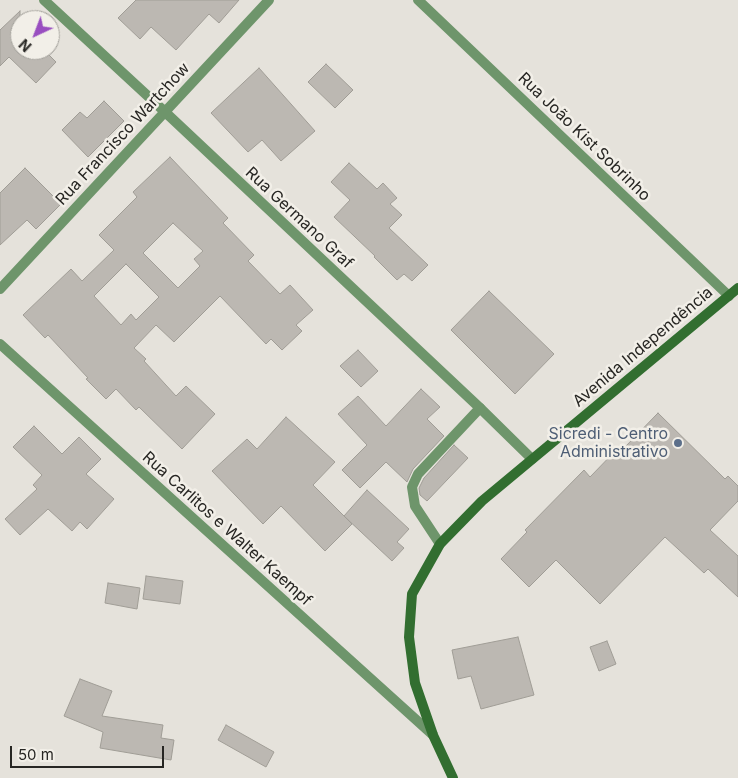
<!DOCTYPE html>
<meta charset="utf-8">
<style>
body{margin:0}
#map{position:relative;width:738px;height:778px;overflow:hidden;background:#e5e2db;font-family:Inter,sans-serif}
canvas{display:block}
.north{position:absolute;left:10px;top:10px;width:50px;height:50px;box-sizing:border-box;background:#f2efe8;border:1px solid #a19f99;border-radius:50%;rotate:223deg;font-size:14px;font-weight:700;line-height:20px;text-align:center;color:#272623}
.north::after{content:'';display:block;margin:auto;width:18px;height:22px;background:#994ec0;clip-path:polygon(50% 0,100% 100%,50% 72%,0 100%)}
.scale{position:absolute;left:10px;top:746px;width:154px;height:22px;box-sizing:border-box;border:2px solid #272623;border-top:0;padding-left:6px;font-size:15px;line-height:18px;white-space:nowrap;color:#272623;-webkit-text-stroke:4px #f2efe8;paint-order:stroke}
</style>
<div id="map">
<canvas width="738" height="778"></canvas>
<div class="north">N</div>
<div class="scale">50 m</div>
</div>
<script>
const context = document.querySelector('canvas').getContext('2d');
context.lineJoin = 'round';
function paint(path, color) {
  context.fillStyle = color;
  context.fill(path, 'evenodd');
}
function poly(rows) {
  const path = new Path2D();
  for (const r of rows) {
    path.moveTo(r[0], r[1]);
    for (let i = 2; i < r.length; i += 2) path.lineTo(r[i], r[i + 1]);
  }
  return path;
}
function strokePath(path, color, width, dash) {
  context.strokeStyle = color;
  context.lineWidth = width;
  context.lineCap = dash ? 'butt' : 'round';
  context.setLineDash(dash || []);
  context.stroke(path);
}
function write(font, color, halo, rows, align = 'center') {
  context.font = font + ' Inter,sans-serif';
  context.lineWidth = 5;
  context.setLineDash([]);
  context.textBaseline = 'middle';
  context.strokeStyle = halo;
  context.fillStyle = color;
  for (const [text, x, y, turn = 0] of rows) {
    context.save();
    context.translate(x, y);
    context.rotate((+turn || 0) * Math.PI / 180);
    context.textAlign = isNaN(turn) ? turn : align;
    if (halo) context.strokeText(text, 0, 0);
    context.fillText(text, 0, 0);
    context.restore();
  }
}
const building = poly([
 [136,0,239,0,219,23,209,14,176,50,151,27,140,39,118,18,136,0],
 [20,11,20,50,44,50,56,62,36,83,9,57,0,66,0,30,20,11],
 [326,64,353,90,335,108,308,82,326,64],
 [259,68,315,131,281,161,262,140,248,152,211,113,259,68],
 [104,101,124,121,88,157,62,130,80,112,87,118,104,101],
 [170,157,228,218,223,223,254,255,248,261,280,294,290,285,313,310,296,325,302,331,282,350,271,339,266,344,220,296,174,342,156,325,134,348,146,359,144,361,176,396,186,386,215,414,182,449,139,407,136,410,116,389,106,399,86,379,88,378,48,335,45,338,23,315,71,269,82,281,114,250,99,235,137,197,133,192,170,157],
 [173,223,203,251,194,259,200,266,178,288,143,253,173,223],
 [126,264,159,297,136,320,131,314,121,325,94,296,126,264],
 [349,163,377,189,383,183,397,198,390,204,402,215,389,228,428,265,412,281,404,274,397,280,374,257,375,256,334,217,350,200,331,182,349,163],
 [25,168,61,204,36,229,27,220,0,245,0,193,25,168],
 [489,291,554,354,515,394,451,330,489,291],
 [358,350,378,371,361,387,340,366,358,350],
 [421,389,440,407,427,419,444,436,413,469,407,482,386,462,360,488,342,470,367,445,338,414,358,396,386,426,421,389],
 [658,413,725,479,728,476,738,486,738,501,710,530,738,556,738,597,708,569,704,573,665,537,600,604,556,560,529,587,501,559,527,532,525,530,584,470,590,477,622,444,625,447,658,413],
 [286,417,335,462,313,485,352,524,325,551,281,506,263,524,212,471,247,439,257,449,286,417],
 [34,426,62,454,79,437,101,459,86,474,114,499,87,529,80,522,72,531,48,509,20,535,5,519,37,489,33,485,42,475,13,447,34,426],
 [454,445,468,458,427,501,420,495,419,488,424,478,454,445],
 [367,490,409,529,397,542,404,548,392,561,344,516,367,490],
 [146,576,183,581,180,604,143,599,146,576],
 [108,583,140,588,137,609,105,603,108,583],
 [518,637,534,695,481,709,471,676,458,679,452,650,518,637],
 [607,641,616,664,599,671,590,647,607,641],
 [80,679,112,691,102,716,163,725,161,738,174,740,171,760,100,748,103,732,64,716,80,679],
 [226,725,274,752,266,767,218,740,226,725]
]);
const service = poly([
 [440,544,415,506,412,487,418,474,480,408]
]);
const minor = poly([
 [44,0,164,111,480,408,532,459],
 [418,0,729,296],
 [0,289,269,0],
 [0,344,433,735]
]);
const secondary = poly([
 [453,778,433,735,415,683,409,637,412,594,440,544,482,501,738,288]
]);
const markers = [
 [678,443,5,"#5c6f8a"]
];
const streetNames = [
 ["Rua Francisco Wartchow",123,134,-47],
 ["Rua João Kist Sobrinho",584,137,44],
 ["Rua Germano Graf",299,218,43],
 ["Avenida Independência",643,347,-40],
 ["Rua Carlitos e Walter Kaempf",227,529,42]
];
const serviceNames = [
 ["Sicredi - Centro",668,434],
 ["Administrativo",668,452]
];
paint(building, '#bcb8b2');
strokePath(building, '#a09d96', 1);
strokePath(service, '#6e956b', 10);
strokePath(minor, '#6e956b', 10);
strokePath(secondary, '#326e30', 10);
for (const [x, y, r, color] of markers) {
  const dot = new Path2D();
  dot.arc(x, y, r, 0, 2 * Math.PI);
  context.fillStyle = color;
  context.fill(dot);
  strokePath(dot, '#f2efe8', 2);
}
write('16px', '#272623', '#f2efe8', streetNames);
write('16px', '#4e5e75', '#f2efe8', serviceNames, 'right');
</script>
